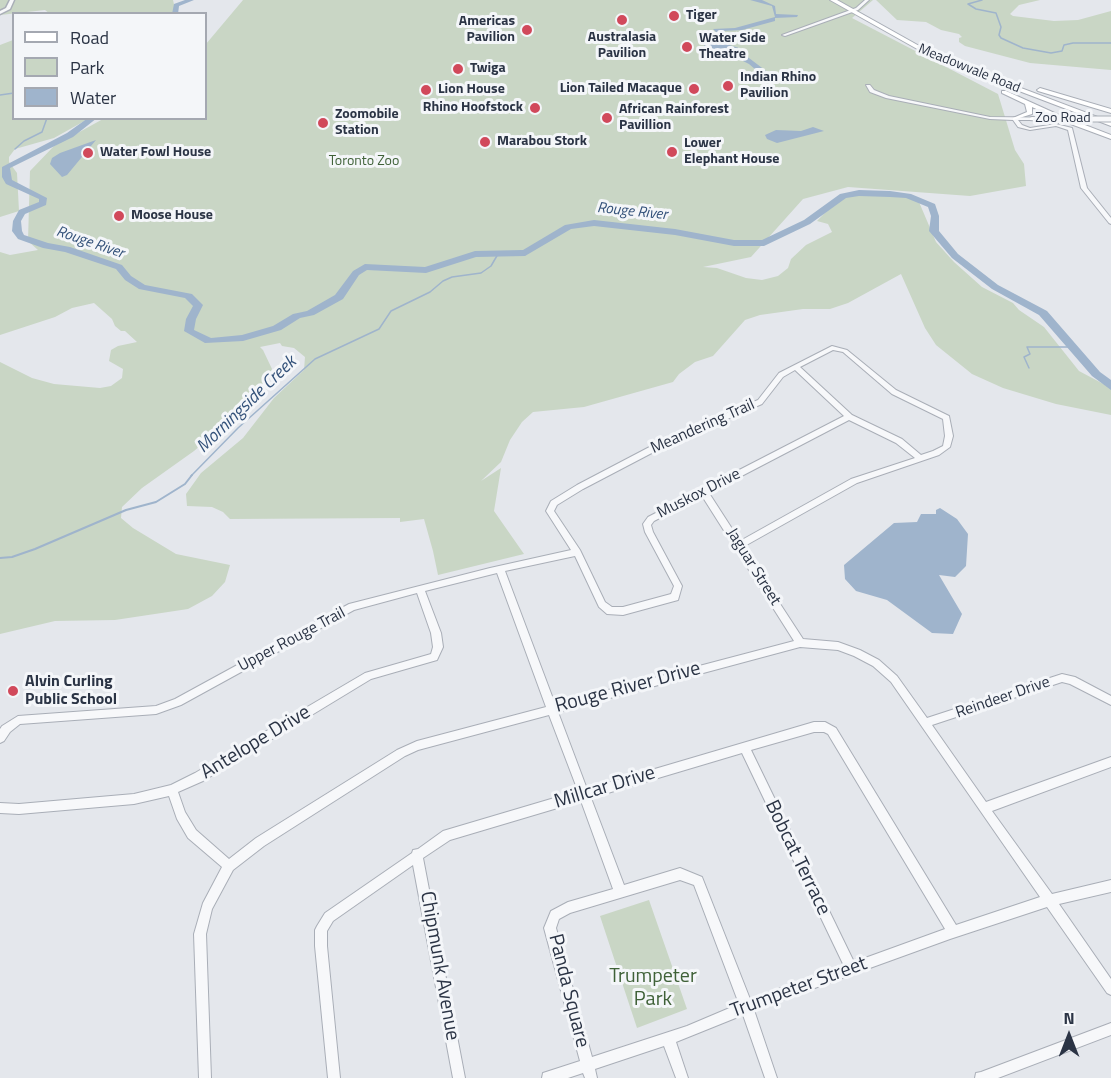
<!DOCTYPE html>
<style>
body{margin:0}
#map{position:relative;width:1111px;height:1078px;overflow:hidden;background:#e4e7ec;font-family:"Titillium Web",sans-serif}
canvas{display:block}
.legend{position:absolute;left:12px;top:12px;width:195px;height:108px;box-sizing:border-box;background:#f4f6f9;border:2px solid #a4a8b1;margin:0;padding:8px 10px;list-style:none;font-size:18px;color:#2b3445}
.legend li{display:flex;align-items:center;gap:12px;height:30px}
.legend b{width:30px;border:2px solid #a4a8b1}
.north{position:absolute;left:1039px;top:1006px;width:60px;height:60px;-webkit-text-stroke:4px #f4f6f9;paint-order:stroke;rotate:0deg;font-size:16px;font-weight:700;line-height:24px;text-align:center;color:#2b3445}
.north::after{content:'';display:block;margin:auto;width:21px;height:27px;background:#2b3445;clip-path:polygon(50% 0,100% 100%,50% 72%,0 100%)}
</style>
<div id="map">
<canvas width="1111" height="1078"></canvas>
<ul class="legend">
<li><b style="height:8px;background:#fff"></b>Road</li>
<li><b style="height:16px;background:#c9d6c5"></b>Park</li>
<li><b style="height:16px;background:#9fb4cc"></b>Water</li>
</ul>
<div class="north">N</div>
</div>
<script>
const context = document.querySelector('canvas').getContext('2d');
context.lineJoin = 'round';
function paint(path, color) {
  context.fillStyle = color;
  context.fill(path, 'evenodd');
}
function poly(rows) {
  const path = new Path2D();
  for (const r of rows) {
    path.moveTo(r[0], r[1]);
    for (let i = 2; i < r.length; i += 2) path.lineTo(r[i], r[i + 1]);
  }
  return path;
}
function strokePath(path, color, width, dash) {
  context.strokeStyle = color;
  context.lineWidth = width;
  context.lineCap = dash ? 'butt' : 'round';
  context.setLineDash(dash || []);
  context.stroke(path);
}
function write(font, color, halo, rows, align = 'center') {
  context.font = font + ' "Titillium Web",sans-serif';
  context.lineWidth = 6;
  context.setLineDash([]);
  context.textBaseline = 'middle';
  context.strokeStyle = halo;
  context.fillStyle = color;
  for (const [text, x, y, turn = 0] of rows) {
    context.save();
    context.translate(x, y);
    context.rotate((+turn || 0) * Math.PI / 180);
    context.textAlign = isNaN(turn) ? turn : align;
    if (halo) context.strokeText(text, 0, 0);
    context.fillText(text, 0, 0);
    context.restore();
  }
}
const green = poly([
 [0,0,173,0,176,13,50,14,45,10,0,15],
 [243,0,873,0,852,18,998,94,1015,150,1024,164,1026,186,970,196,848,187,803,199,751,257,703,267,717,268,746,278,762,280,778,276,788,268,791,259,806,245,832,232,828,224,817,221,840,197,873,193,911,196,919,202,936,242,954,262,982,287,1013,303,1019,310,1044,327,1079,371,1111,388,1111,415,1056,404,1003,388,972,374,936,345,925,328,901,274,848,303,830,309,803,309,760,315,745,320,713,356,695,362,679,374,673,382,584,407,533,412,522,422,510,440,501,462,481,481,501,468,494,511,524,554,438,575,433,551,424,519,400,522,400,518,230,519,223,512,212,507,187,506,186,494,201,473,243,438,274,398,304,370,305,357,294,348,282,346,280,343,260,347,263,350,272,369,267,380,228,422,194,451,142,488,122,507,121,518,133,528,176,554,230,565,225,582,212,596,188,609,115,620,55,621,0,634,0,362,32,378,54,384,100,388,111,386,122,378,123,369,109,361,111,350,118,346,137,342,125,331,121,331,115,326,112,319,94,303,72,308,55,317,0,335,0,252,10,255,38,250,28,241,30,171,54,146,103,119,206,118,206,44],
 [876,0,1040,0,1019,5,1010,14,1013,16,1054,21,1078,20,1111,11,1111,70,1030,63,965,46,959,42,959,38,962,37,959,34,941,30,926,22,897,20],
 [13,40,14,118,88,119,54,138,15,149,9,157,9,162,17,173,19,211,0,217,0,45],
 [649,900,687,1009,637,1028,600,916]
]);
const water = poly([
 [750,0,762,0,775,6,776,14,798,15,797,17,775,18,775,21,742,30,722,31,713,40,739,48,745,55,778,80,763,76,749,64,739,59,734,51,707,49,703,44,717,33,713,29,735,28,775,17,772,6],
 [813,127,824,131,777,143,767,139,765,135,776,130,801,131],
 [96,140,67,175,62,177,50,164,52,158,60,153],
 [940,508,957,519,968,534,966,566,955,577,939,575,962,614,953,634,932,633,887,600,856,591,845,579,844,565,894,523,917,522,921,514,936,514,936,510]
]);
const streamFar1 = poly([
 [982,0,968,4,976,9,996,13,1001,27,999,35,1001,38,1023,48,1051,53,1062,51,1064,45,1073,43,1111,43],
 [0,95,14,93],
 [15,149,24,141,42,132,47,118],
 [1029,368,1024,357,1030,354,1027,347,1072,347],
 [191,476,238,428,315,359,379,329,391,311,430,292,443,281,452,277,481,273,491,266,498,254]
]);
const stream = poly([
 [0,558,12,557,35,549,126,510,156,502,185,484,192,475]
]);
const river = poly([
 [185,0,194,0,179,6,178,14,172,14,174,4,185,0],
 [88,118,97,118,73,137,10,168,12,180,47,198,46,205,25,214,21,221,22,231,24,235,48,243,70,247,122,265,131,276,145,285,192,294,203,305,196,319,194,330,211,338,242,335,273,326,293,314,307,311,335,295,353,271,365,264,425,267,475,251,523,250,565,225,594,220,675,229,734,240,762,240,804,220,840,194,859,190,890,191,911,194,935,204,939,216,939,231,958,254,998,285,1047,311,1100,372,1111,380,1111,390,1092,376,1039,315,992,289,952,258,929,231,931,216,928,207,906,198,890,197,859,196,846,198,810,224,764,246,734,246,675,235,594,226,571,229,525,256,476,257,426,273,367,270,359,275,343,299,314,315,300,318,281,330,243,341,205,343,184,331,186,319,193,306,185,298,139,289,125,280,116,269,65,252,43,248,18,239,12,231,13,221,19,210,39,202,39,199,6,184,2,177,2,167,67,133,88,118]
]);
const minor = poly([
 [865,0,869,0,858,10,785,36,782,35,856,8,865,0],
 [866,85,870,85,874,90,889,96,990,117,1081,118,1081,119,1079,120,1018,120,1022,125,1030,128,1056,124,1072,128,1087,188,1111,218,1111,224,1109,223,1081,188,1068,130,1056,126,1030,130,1018,127,1013,120,990,119,886,98,870,92,866,85],
 [832,346,847,350,896,390,949,416,953,436,950,447,939,455,857,483,743,547,803,639,838,642,860,650,879,660,897,676,927,718,1062,674,1075,677,1111,696,1111,705,1070,684,1062,682,932,725,986,802,1111,757,1111,767,992,811,1052,894,1111,880,1111,892,1059,904,1111,979,1111,995,1107,993,1047,907,950,939,754,1010,777,1078,765,1078,743,1015,676,1042,688,1078,676,1078,664,1046,595,1069,597,1078,585,1078,583,1073,568,1078,542,1078,543,1073,580,1061,544,928,551,911,568,902,613,889,581,801,450,840,423,858,465,1078,453,1078,413,865,333,921,327,931,327,946,340,1078,328,1078,315,946,315,930,317,926,325,913,412,853,413,850,418,849,443,831,578,791,549,715,418,750,405,756,264,846,233,870,212,909,206,934,211,1078,199,1078,194,934,203,903,222,867,188,838,177,819,169,796,134,804,19,814,0,813,0,803,19,804,134,794,171,785,195,773,365,673,431,654,433,647,431,633,417,593,354,610,181,705,156,714,20,724,10,732,4,741,0,743,0,729,2,726,18,716,156,706,175,699,349,604,490,568,571,550,546,511,551,501,577,485,661,441,758,400,779,373,832,346],
 [833,350,843,352,892,394,943,419,945,436,943,446,933,451,921,455,902,439,852,415,800,367,833,350],
 [795,370,844,416,648,517,643,524,645,532,674,586,671,594,623,607,612,607,605,602,580,550,554,511,557,505,583,489,667,445,762,404,783,377,795,370],
 [849,420,896,443,915,458,851,479,740,541,709,493,849,420],
 [702,496,794,641,555,704,505,571,575,556,599,607,607,614,623,615,678,600,682,586,653,532,651,525,654,521,702,496],
 [497,573,546,707,417,741,397,750,256,838,229,859,196,830,185,812,178,792,203,781,371,679,437,660,443,647,441,633,425,591,497,573],
 [800,647,838,650,854,656,873,666,891,682,1040,897,956,925,836,728,825,722,814,722,587,789,558,712,800,647],
 [814,732,824,732,828,734,945,929,854,962,751,750,814,732],
 [742,753,844,966,750,999,702,877,680,868,624,885,591,798,742,753],
 [680,880,694,885,739,1004,687,1026,592,1057,556,928,559,919,570,913,680,880],
 [1111,1023,1111,1035,998,1078,975,1078,976,1073,981,1072,1111,1023]
]);
const tertiary = poly([
 [10,0,14,0,10,9,0,14,0,11,6,8,10,0]
]);
const secondary = poly([
 [830,0,837,0,939,57,1111,122,1111,126,935,59,830,0],
 [1040,88,1111,109,1111,113,1038,91,1037,90,1040,88],
 [1002,91,1006,91,1059,115,1111,135,1111,139,1060,120,1060,122,1058,123,1030,120,1030,118,1032,117,1060,120,1032,107,1032,114,1013,120,1013,118,1027,112,1025,104,1002,93,1002,91]
]);
const minorBridgeFar1 = poly([
 [1079,119,1111,119]
]);
const minorBridge = poly([
 [1079,119,1111,119]
]);
const markers = [
 [674,16,6,"#d1495b"],
 [622,20,6,"#d1495b"],
 [527,30,6,"#d1495b"],
 [687,47,6,"#d1495b"],
 [458,69,6,"#d1495b"],
 [728,86,6,"#d1495b"],
 [694,89,6,"#d1495b"],
 [426,90,6,"#d1495b"],
 [535,108,6,"#d1495b"],
 [607,118,6,"#d1495b"],
 [323,123,6,"#d1495b"],
 [485,142,6,"#d1495b"],
 [672,152,6,"#d1495b"],
 [88,153,6,"#d1495b"],
 [119,216,6,"#d1495b"],
 [13,691,6,"#d1495b"]
];
const farPoinames = [
 ["Tiger",686,16],
 ["Americas",515,22,"right"],
 ["Pavilion",515,38,"right"],
 ["Australasia",622,38,"center"],
 ["Pavilion",622,54,"center"],
 ["Water Side",699,39],
 ["Theatre",699,55],
 ["Twiga",470,69],
 ["Indian Rhino",740,78],
 ["Pavilion",740,94],
 ["Lion Tailed Macaque",682,89,"right"],
 ["Lion House",438,90],
 ["Rhino Hoofstock",523,108,"right"],
 ["African Rainforest",619,110],
 ["Pavillion",619,126],
 ["Zoomobile",335,115],
 ["Station",335,131],
 ["Marabou Stork",497,142],
 ["Lower",684,144],
 ["Elephant House",684,160],
 ["Water Fowl House",100,153],
 ["Moose House",131,216]
];
const farStreetnames = [
 ["Meadowvale Road",969,69,22],
 ["Zoo Road",1063,119]
];
const farParknames = [
 ["Toronto Zoo",364,162]
];
const farWaternames = [
 ["Rouge River",632,212,6],
 ["Rouge River",90,243,19]
];
const streetNames = [
 ["Meandering Trail",703,427,-24],
 ["Muskox Drive",699,494,-27],
 ["Jaguar Street",753,567,58],
 ["Upper Rouge Trail",292,640,-28],
 ["Reindeer Drive",1003,698,-19]
];
const poiNames = [
 ["Alvin Curling",25,682],
 ["Public School",25,700]
];
const waterNames = [
 ["Morningside Creek",247,405,-44]
];
const nearStreetnames = [
 ["Rouge River Drive",628,688,-15],
 ["Antelope Drive",256,743,-31],
 ["Millcar Drive",605,788,-17],
 ["Bobcat Terrace",797,858,64],
 ["Chipmunk Avenue",439,966,80],
 ["Trumpeter Street",799,988,-20],
 ["Panda Square",568,991,76]
];
const nearParknames = [
 ["Trumpeter",653,977],
 ["Park",653,1000]
];
paint(green, '#c9d6c5');
paint(water, '#9fb4cc');
strokePath(streamFar1, '#9fb4cc', 1.5);
strokePath(stream, '#9fb4cc', 2);
paint(river, '#9fb4cc');
strokePath(minor, '#a9aeb7', 2);
strokePath(tertiary, '#a9aeb7', 3);
strokePath(secondary, '#a9aeb7', 2);
paint(minor, '#f7f8fa');
paint(tertiary, '#f7f8fa');
paint(secondary, '#fff');
strokePath(minorBridgeFar1, '#a9aeb7', 4.5, []);
strokePath(minorBridge, '#a9aeb7', 7, []);
strokePath(minorBridgeFar1, '#f7f8fa', 4);
strokePath(minorBridge, '#f7f8fa', 5);
for (const [x, y, r, color] of markers) {
  const dot = new Path2D();
  dot.arc(x, y, r, 0, 2 * Math.PI);
  context.fillStyle = color;
  context.fill(dot);
  strokePath(dot, '#f4f6f9', 2);
}
write('bold 14px', '#2b3445', '#f4f6f9', farPoinames, 'left');
write('14px', '#2b3445', '#f4f6f9', farStreetnames);
write('14px', '#3f6138', '#f4f6f9', farParknames);
write('italic 15px', '#34527a', '#f4f6f9', farWaternames);
write('16px', '#2b3445', '#f4f6f9', streetNames);
write('bold 16px', '#2b3445', '#f4f6f9', poiNames, 'left');
write('italic 18px', '#34527a', '#f4f6f9', waterNames);
write('20px', '#2b3445', '#f4f6f9', nearStreetnames);
write('20px', '#3f6138', '#f4f6f9', nearParknames);
</script>
